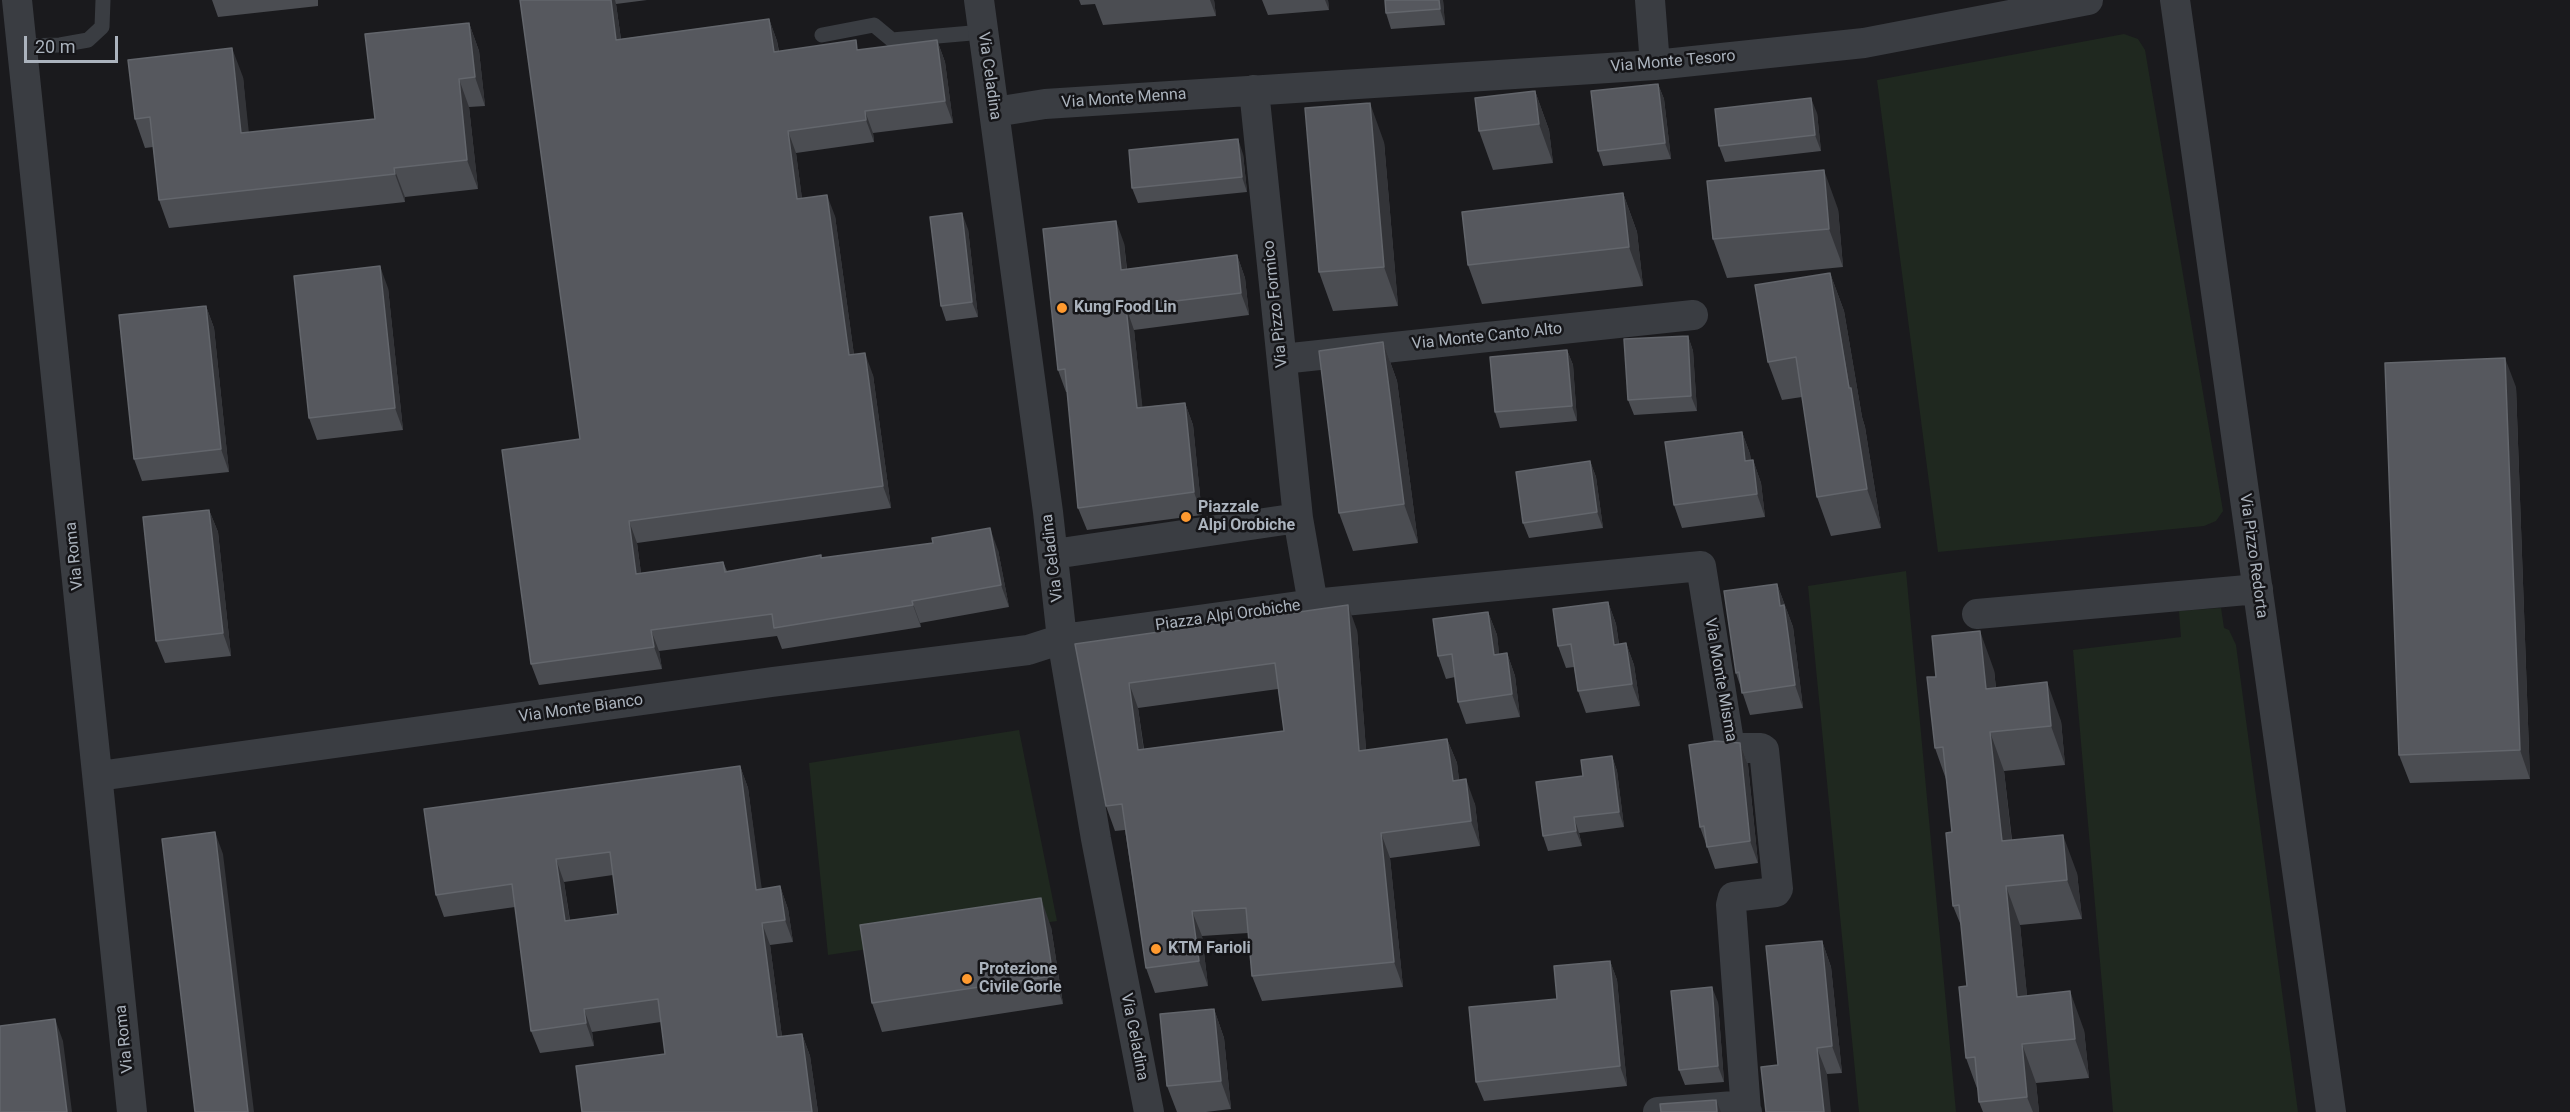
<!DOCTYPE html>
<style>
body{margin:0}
#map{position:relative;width:2570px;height:1112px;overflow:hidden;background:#1a1a1d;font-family:Roboto,sans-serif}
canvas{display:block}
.scale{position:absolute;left:24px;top:36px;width:94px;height:27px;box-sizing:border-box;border:3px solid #abb3bd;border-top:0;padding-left:8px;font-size:18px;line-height:21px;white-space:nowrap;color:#abb3bd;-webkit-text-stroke:4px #151518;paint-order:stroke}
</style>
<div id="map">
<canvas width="2570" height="1112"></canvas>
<div class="scale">20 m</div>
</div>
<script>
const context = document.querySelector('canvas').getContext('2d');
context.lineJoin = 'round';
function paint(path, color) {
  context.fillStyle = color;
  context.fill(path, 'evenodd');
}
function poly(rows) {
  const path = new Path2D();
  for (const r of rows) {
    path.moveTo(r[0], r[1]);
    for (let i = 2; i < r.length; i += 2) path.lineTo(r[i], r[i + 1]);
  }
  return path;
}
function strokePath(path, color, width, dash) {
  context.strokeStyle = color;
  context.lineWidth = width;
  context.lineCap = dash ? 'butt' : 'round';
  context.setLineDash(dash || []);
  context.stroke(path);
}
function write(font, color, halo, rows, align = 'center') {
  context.font = font + ' Roboto,sans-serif';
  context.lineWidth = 5;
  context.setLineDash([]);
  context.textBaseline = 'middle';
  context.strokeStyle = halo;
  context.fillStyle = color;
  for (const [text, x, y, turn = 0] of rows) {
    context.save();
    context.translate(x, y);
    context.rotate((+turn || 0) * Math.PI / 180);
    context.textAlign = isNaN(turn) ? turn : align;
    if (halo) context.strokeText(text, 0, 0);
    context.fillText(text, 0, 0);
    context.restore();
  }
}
const green = poly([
 [2124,34,2138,39,2145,50,2223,511,2216,521,2204,526,1938,552,1877,80],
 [1906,571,1956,1112,1859,1112,1808,586],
 [2221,608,2224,628,2229,630,2236,645,2298,1112,2113,1112,2073,650,2181,637,2179,611],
 [1019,730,1057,921,828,955,809,763]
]);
const service = poly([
 [822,35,874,25,892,40,983,32],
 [22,46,60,45,88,40,102,27,103,0]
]);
const minor = poly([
 [17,0,132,1112],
 [979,0,1048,512,1062,639,1096,839,1149,1112],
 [1650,0,1655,65],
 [2175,0,2331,1112],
 [995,112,1045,104,1655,65,1864,43,2088,0],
 [1282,359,1693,315],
 [1054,554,1298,518],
 [1313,604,1701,566,1730,748,1761,748,1764,750,1778,889,1776,892,1733,897,1731,905,1746,1111],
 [1977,614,2258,589],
 [99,776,772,682,1028,650,1062,639,1313,604,1298,518,1254,90],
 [1658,1112,1734,1106,1747,1112]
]);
const wall = poly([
 [212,0,318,0,318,6,218,17],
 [520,0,647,0,616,4,621,39,769,19,777,41,779,51,859,50,937,40,945,62,953,123,873,133,874,142,796,153,802,199,835,216,854,355,873,375,891,508,637,543,641,573,723,562,727,571,822,558,998,550,1009,607,920,623,921,627,782,649,777,636,659,651,662,669,539,685,531,664,580,439],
 [1079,0,1214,0,1216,16,1103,25,1095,4,1081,5],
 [1262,0,1328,0,1329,10,1268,15],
 [1385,0,1443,0,1445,25,1391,29,1386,13],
 [469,23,479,51,485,106,469,107,478,189,405,197,405,202,169,228,159,200,153,147,145,148,135,119,243,77,248,133,375,119],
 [1658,84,1664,99,1671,159,1603,166,1598,151],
 [1535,91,1549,130,1553,163,1493,170,1479,131],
 [1817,113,1821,151,1725,162,1719,146],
 [1384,142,1398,306,1333,311,1319,272],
 [1243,154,1247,192,1138,203,1132,188],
 [1623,193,1637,232,1643,286,1482,304,1468,265],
 [1838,209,1843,267,1727,278,1713,239],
 [968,229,978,317,946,321,941,306],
 [1124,243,1127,269,1237,255,1245,278,1249,315,1134,330,1142,407,1185,403,1193,425,1202,515,1087,530,1078,508,1067,392,1066,392,1058,370],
 [1830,273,1844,311,1862,417,1865,427,1881,528,1831,536,1817,497,1802,397,1782,400,1768,362],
 [388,288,403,430,317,440,309,418],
 [206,306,214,328,229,472,142,481,134,459],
 [1688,336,1693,351,1697,411,1634,415,1628,400],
 [1383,342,1397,381,1418,543,1353,551,1339,513],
 [1567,350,1573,365,1577,421,1500,428,1495,412],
 [2516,387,2530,779,2410,783,2399,755],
 [1742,432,1750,454,1751,461,1753,460,1761,483,1765,517,1682,528,1674,505],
 [1590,461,1596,477,1603,528,1529,538,1523,523],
 [209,510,218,532,231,656,165,663,156,641],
 [1777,584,1793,627,1803,708,1750,715,1736,673],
 [1608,602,1616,624,1619,644,1626,643,1634,665,1640,706,1586,713,1578,691,1574,667,1566,668,1558,646],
 [1488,612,1497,635,1499,654,1507,653,1515,676,1520,717,1466,724,1458,702,1455,677,1446,679,1438,656],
 [1357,630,1366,750,1447,739,1457,763,1459,780,1475,804,1480,846,1390,858,1403,987,1262,1001,1252,976,1248,933,1202,936,1208,986,1155,993,1146,968,1125,830,1115,831,1106,806,1075,644],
 [1278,689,1284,731,1144,749,1138,708],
 [1994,670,1996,688,2061,721,2065,765,2004,771,2012,840,2077,873,2082,919,2020,925,2027,996,2084,1030,2089,1078,2036,1083,2039,1112,1983,1112,1979,1102,1978,1091,1966,1058,1967,986,1962,928,1953,906,1952,832,1947,782,1935,748],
 [1740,743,1748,765,1758,863,1715,869,1700,827],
 [1612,756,1617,771,1624,827,1579,833,1582,846,1548,851,1543,836,1583,776],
 [740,766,748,788,761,889,780,886,788,909,793,942,770,945,782,1037,802,1034,810,1056,818,1112,582,1112,665,1054,661,1022,592,1032,594,1046,540,1053,531,1031,515,907,444,917,436,895],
 [613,875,618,914,570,920,564,882],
 [1051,927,1063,1004,882,1032,872,1003],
 [1822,941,1831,967,1842,1073,1827,1074,1778,1065],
 [1610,961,1617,980,1627,1086,1484,1101,1476,1082,1557,999],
 [1718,1002,1724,1082,1685,1085,1679,1070],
 [1214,1009,1224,1038,1231,1109,1206,1112,1177,1112,1167,1086]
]);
const shadedWall = poly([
 [611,0,615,0,616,4,624,62,616,40],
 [1210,0,1214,0,1216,16],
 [1325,0,1328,0,1329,10],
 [1439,0,1443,0,1445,25,1440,9],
 [769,19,777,41,782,74,774,52],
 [469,23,479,51,485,106,475,77],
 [937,40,945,62,953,123,945,101],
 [232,48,243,77,252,162,241,133],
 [459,79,469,107,478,189,467,160],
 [1658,84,1664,99,1671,159,1665,143],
 [1535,91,1549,130,1553,163,1539,124],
 [1811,98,1817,113,1821,151,1815,135],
 [1370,103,1384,142,1398,306,1384,267],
 [865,111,873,133,874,142,866,120],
 [788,131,796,153,805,221,797,199],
 [1238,139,1243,154,1247,192,1242,177],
 [394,168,405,197,405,202,395,174],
 [1824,170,1838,209,1843,267,1829,229],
 [1623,193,1637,232,1643,286,1629,247],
 [827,195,835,216,857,377,849,355],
 [962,213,968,229,978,317,972,302],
 [1116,221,1124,243,1129,292,1121,270],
 [1237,255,1245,278,1249,315,1241,293],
 [380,266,388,288,403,430,395,408],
 [1830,273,1844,311,1862,417,1865,427,1881,528,1867,489],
 [206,306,214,328,229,472,221,449],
 [1126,307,1134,330,1145,430,1137,408],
 [1688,336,1693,351,1697,411,1691,396],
 [1383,342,1397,381,1418,543,1404,504],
 [1567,350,1573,365,1577,421,1572,406],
 [865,353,873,375,891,508,883,486],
 [2505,358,2516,387,2530,779,2520,750],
 [1185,403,1193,425,1202,515,1194,492],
 [1742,432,1750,454,1754,484,1745,461],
 [1753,460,1761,483,1765,517,1757,494],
 [1590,461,1596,477,1603,528,1597,512],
 [209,510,218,532,231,656,223,633],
 [629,521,637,543,644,596,636,574],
 [990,528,998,550,1009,607,1001,585],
 [1777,584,1793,627,1803,708,1795,685,1780,606],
 [912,601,920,623,921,627,913,605],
 [1608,602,1616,624,1622,667,1614,645],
 [1348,605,1357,630,1368,776,1359,751],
 [1488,612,1497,635,1502,677,1494,655],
 [651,630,659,651,662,669,654,647],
 [1980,631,1994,670,2000,728,1986,689],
 [1626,643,1634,665,1640,706,1632,684],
 [1507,653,1515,676,1520,717,1512,694],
 [2047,682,2061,721,2065,765,2051,726],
 [1129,683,1138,708,1147,775,1138,750],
 [1990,732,2004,771,2016,880,2002,841],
 [1447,739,1457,763,1462,806,1453,781],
 [1740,743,1748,765,1758,863,1750,841],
 [1612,756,1617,771,1624,827,1619,812],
 [740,766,748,788,765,912,756,890],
 [1466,779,1475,804,1480,846,1471,821],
 [1574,817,1579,833,1582,846,1576,831],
 [215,832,223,854,254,1112,248,1112],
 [1381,833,1390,858,1403,987,1394,962],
 [2063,835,2077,873,2082,919,2067,880],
 [556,859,564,882,573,943,565,921],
 [780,886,788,909,793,942,785,920],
 [2006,886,2020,925,2031,1036,2017,997],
 [1041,898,1051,927,1063,1004,1053,976],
 [1192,911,1202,936,1208,986,1199,961],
 [762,923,770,945,785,1060,777,1037],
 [1822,941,1831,967,1842,1073,1832,1046],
 [1610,961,1617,980,1627,1086,1620,1066],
 [1712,987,1718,1002,1724,1082,1718,1066],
 [2070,991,2084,1030,2089,1078,2075,1039],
 [584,1009,592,1032,594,1046,586,1023],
 [1214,1009,1224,1038,1231,1109,1221,1081],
 [55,1019,63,1041,72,1112,67,1112],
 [802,1034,810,1056,818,1112,812,1112],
 [2022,1044,2036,1083,2039,1112,2033,1112,2027,1097],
 [1817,1048,1827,1074,1831,1112,1824,1112],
 [1716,1100,1721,1112,1717,1112]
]);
const building = poly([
 [520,0,611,0,616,40,769,19,774,52,856,40,857,50,937,40,945,101,865,111,866,120,788,131,797,199,827,195,849,355,865,353,883,486,629,521,636,574,723,562,725,572,821,555,821,558,933,543,932,538,990,528,1001,585,912,601,913,605,774,628,772,614,651,630,654,647,531,664,502,450,580,439,520,0],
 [1385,0,1439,0,1440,9,1386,13,1385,0],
 [469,23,475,77,459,79,467,160,394,168,395,174,159,200,150,117,135,119,128,60,232,48,241,133,375,119,365,34,469,23],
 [1658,84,1665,143,1598,151,1591,91,1658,84],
 [1535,91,1539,124,1479,131,1475,98,1535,91],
 [1811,98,1815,135,1719,146,1715,109,1811,98],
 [1370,103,1384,267,1319,272,1305,108,1370,103],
 [1238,139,1242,177,1132,188,1129,150,1238,139],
 [1824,170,1829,229,1713,239,1707,181,1824,170],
 [1623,193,1629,247,1468,265,1462,212,1623,193],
 [962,213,972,302,941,306,930,217,962,213],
 [1116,221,1121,270,1237,255,1241,293,1126,307,1137,408,1185,403,1194,492,1078,508,1065,369,1058,370,1043,229,1116,221],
 [380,266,395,408,309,418,294,276,380,266],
 [1830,273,1849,388,1851,388,1867,489,1817,497,1796,357,1768,362,1755,285,1830,273],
 [206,306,221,449,134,459,119,315,206,306],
 [1688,336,1691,396,1628,400,1624,339,1688,336],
 [1383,342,1404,504,1339,513,1319,351,1383,342],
 [1567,350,1572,406,1495,412,1490,357,1567,350],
 [2505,358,2520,750,2399,755,2385,363,2505,358],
 [1742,432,1745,461,1753,460,1757,494,1674,505,1665,442,1742,432],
 [1590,461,1597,512,1523,523,1516,472,1590,461],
 [209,510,223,633,156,641,143,517,209,510],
 [1777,584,1780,606,1784,605,1795,685,1742,693,1739,672,1736,673,1724,591,1777,584],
 [1608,602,1614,645,1626,643,1632,684,1578,691,1571,644,1558,646,1553,609,1608,602],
 [1348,605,1359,751,1447,739,1453,781,1466,779,1471,821,1381,833,1394,962,1252,976,1246,908,1192,911,1199,961,1146,968,1122,804,1106,806,1075,644,1348,605],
 [1275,663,1284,731,1138,750,1129,683,1275,663],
 [1488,612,1494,655,1507,653,1512,694,1458,702,1452,654,1438,656,1433,619,1488,612],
 [1980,631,1986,689,2047,682,2051,726,1990,732,2002,841,2063,835,2067,880,2006,886,2017,997,2070,991,2075,1039,2022,1044,2027,1097,1979,1102,1975,1057,1966,1058,1959,987,1967,986,1959,905,1953,906,1946,833,1952,832,1943,747,1935,748,1927,677,1936,677,1932,636,1980,631],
 [1715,741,1740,743,1750,841,1707,847,1704,826,1700,827,1689,745,1715,741],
 [1612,756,1619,812,1574,817,1576,831,1543,836,1536,782,1583,776,1581,760,1612,756],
 [740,766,756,890,780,886,785,920,762,923,777,1037,802,1034,812,1112,582,1112,576,1066,665,1054,658,999,584,1009,586,1023,531,1031,512,884,436,895,424,809,740,766],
 [610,852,618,914,565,921,556,859,610,852],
 [215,832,248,1112,195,1112,162,839,215,832],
 [1041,898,1053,976,872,1003,860,925,1041,898],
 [1822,941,1832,1046,1817,1048,1824,1112,1766,1112,1761,1067,1778,1065,1766,946,1822,941],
 [1610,961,1620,1066,1476,1082,1469,1007,1557,999,1554,966,1610,961],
 [1712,987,1718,1066,1679,1070,1671,991,1712,987],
 [1214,1009,1221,1081,1167,1086,1160,1014,1214,1009],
 [55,1019,67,1112,0,1112,0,1026,55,1019],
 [1716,1100,1717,1112,1661,1112,1660,1104,1716,1100]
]);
const markers = [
 [1062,308,6,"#ff9a2f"],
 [1186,517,6,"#ff9a2f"],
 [1156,949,6,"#ff9a2f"],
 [967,979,6,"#ff9a2f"]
];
const streetNames = [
 ["Via Monte Tesoro",1673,62,-5],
 ["Via Celadina",989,76,82],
 ["Via Monte Menna",1124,99,-4],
 ["Via Pizzo Formico",1276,304,-96],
 ["Via Monte Canto Alto",1487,337,-6],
 ["Via Roma",75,556,-96],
 ["Via Pizzo Redorta",2253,556,82],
 ["Via Celadina",1053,558,-97],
 ["Piazza Alpi Orobiche",1228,616,-8],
 ["Via Monte Misma",1720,680,80],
 ["Via Monte Bianco",581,709,-8],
 ["Via Celadina",1134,1037,79],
 ["Via Roma",125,1039,-96]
];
const poiNames = [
 ["Kung Food Lin",1074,308],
 ["Piazzale",1198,508],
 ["Alpi Orobiche",1198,526],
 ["KTM Farioli",1168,949],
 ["Protezione",979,970],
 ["Civile Gorle",979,988]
];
paint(green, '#1f281f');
strokePath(service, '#3a3d42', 15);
strokePath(minor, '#3a3d42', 30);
paint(wall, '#4b4d52');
paint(shadedWall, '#333438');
paint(building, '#56585e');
strokePath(building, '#63666c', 1.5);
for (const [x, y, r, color] of markers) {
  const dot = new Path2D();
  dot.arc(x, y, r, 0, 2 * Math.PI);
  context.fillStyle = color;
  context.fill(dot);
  strokePath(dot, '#151518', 2);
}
write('16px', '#abb3bd', '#151518', streetNames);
write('bold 16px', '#abb3bd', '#151518', poiNames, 'left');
</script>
